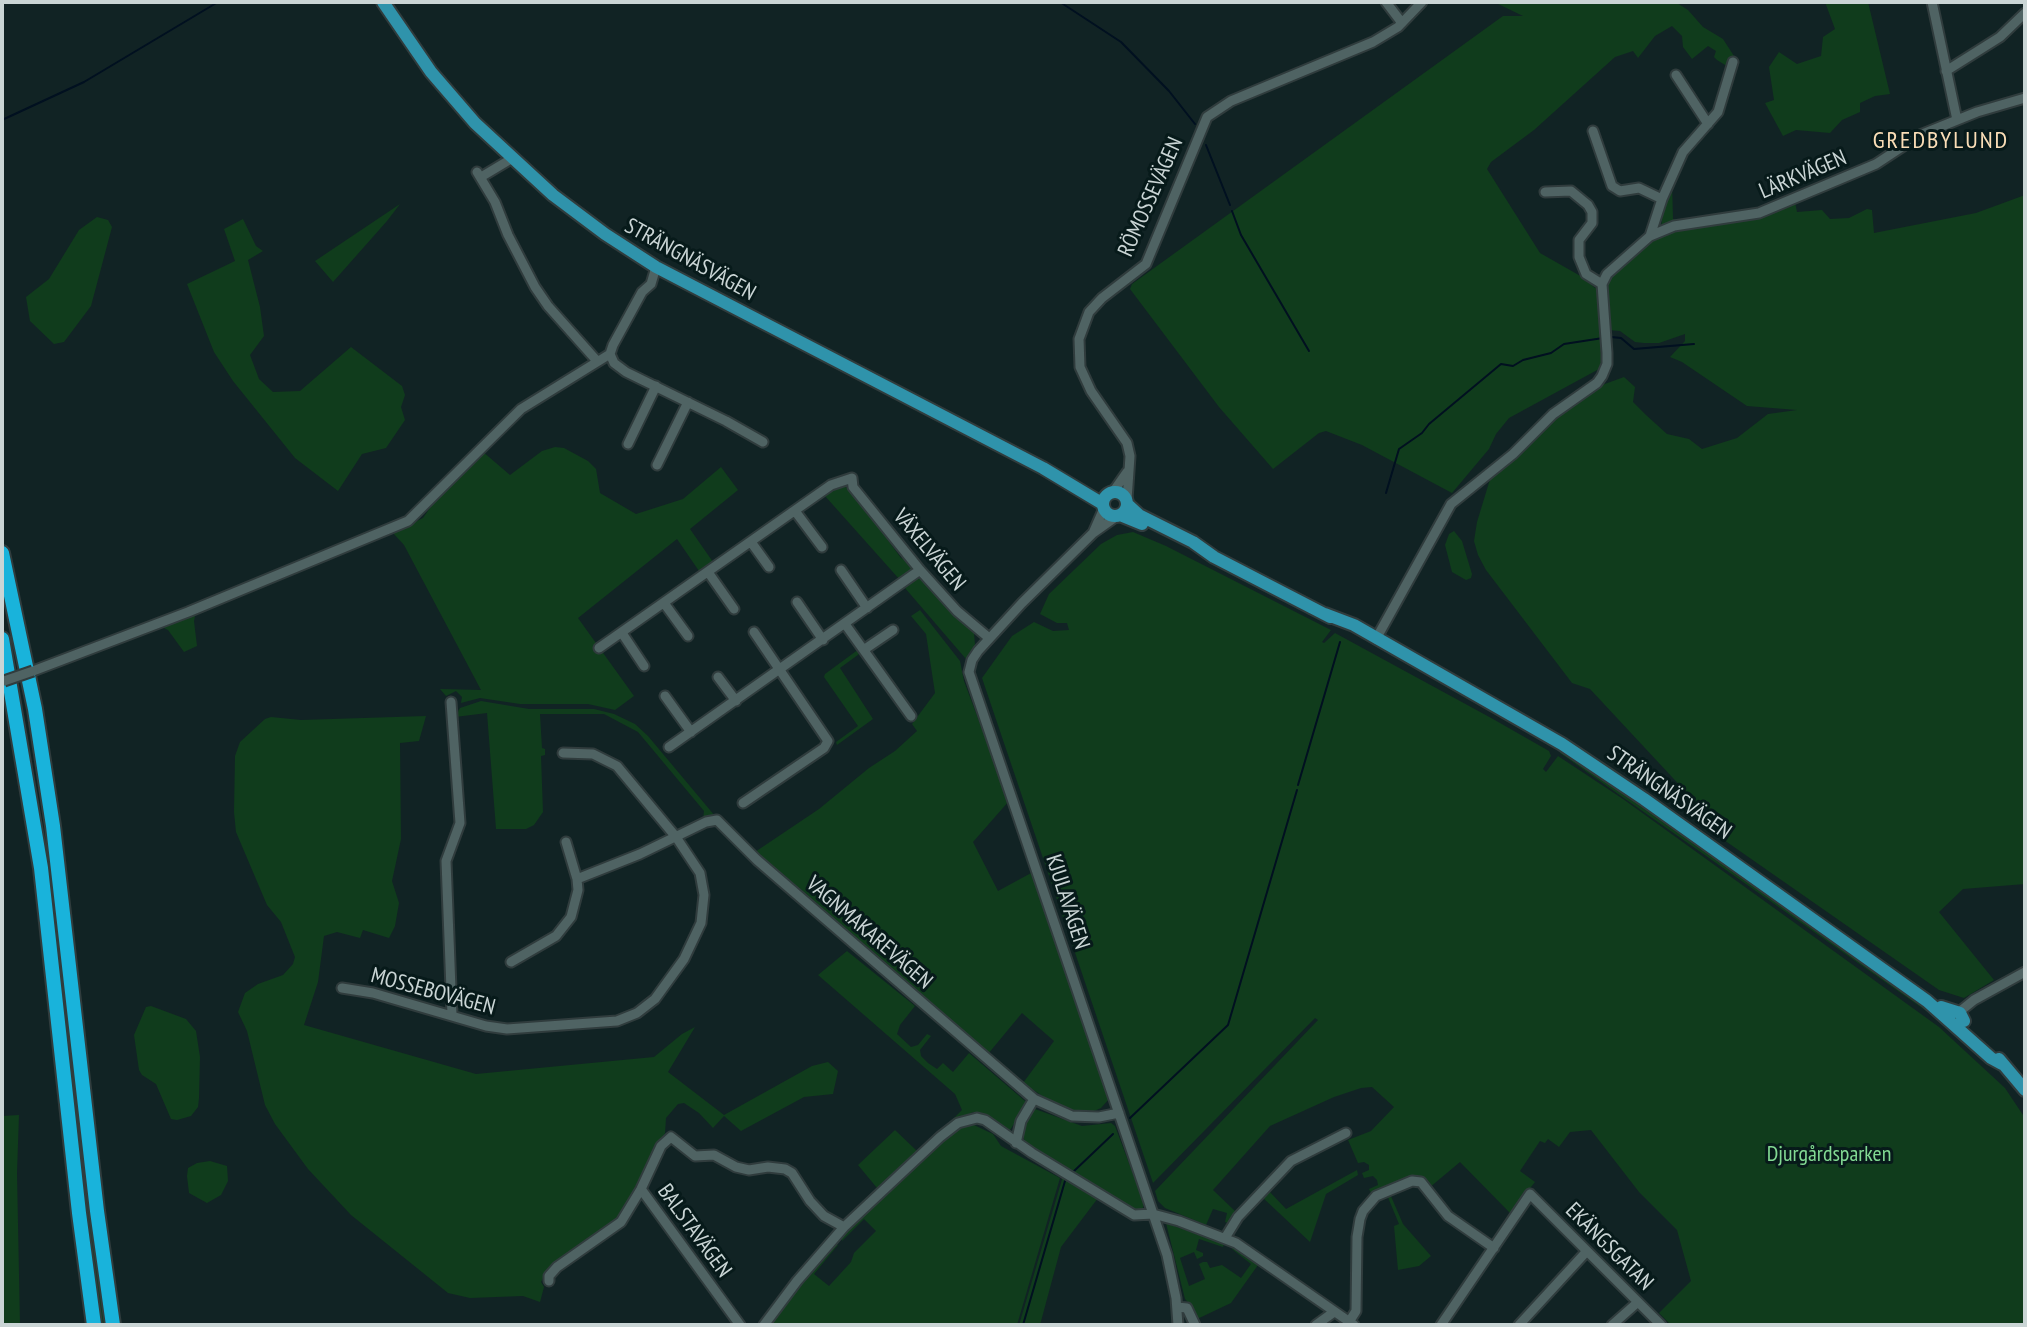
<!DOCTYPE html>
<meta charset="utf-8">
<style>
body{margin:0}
#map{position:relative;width:2027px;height:1327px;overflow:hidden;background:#112324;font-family:"PT Sans Narrow",sans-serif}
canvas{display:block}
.frame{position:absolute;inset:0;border:4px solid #cad5d5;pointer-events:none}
</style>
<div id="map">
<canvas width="2027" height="1327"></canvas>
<div class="frame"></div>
</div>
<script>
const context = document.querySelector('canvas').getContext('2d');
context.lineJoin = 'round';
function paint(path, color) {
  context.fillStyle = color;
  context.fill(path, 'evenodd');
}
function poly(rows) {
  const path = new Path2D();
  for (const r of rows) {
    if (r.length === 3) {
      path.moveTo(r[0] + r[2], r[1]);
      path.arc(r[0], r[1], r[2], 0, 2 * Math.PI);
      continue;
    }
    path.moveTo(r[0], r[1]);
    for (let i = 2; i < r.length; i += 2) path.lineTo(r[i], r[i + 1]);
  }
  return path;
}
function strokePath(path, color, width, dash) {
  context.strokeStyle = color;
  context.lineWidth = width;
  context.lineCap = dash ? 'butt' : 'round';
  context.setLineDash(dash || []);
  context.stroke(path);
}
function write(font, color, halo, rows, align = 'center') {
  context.font = font + ' "PT Sans Narrow",sans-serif';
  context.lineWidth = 6;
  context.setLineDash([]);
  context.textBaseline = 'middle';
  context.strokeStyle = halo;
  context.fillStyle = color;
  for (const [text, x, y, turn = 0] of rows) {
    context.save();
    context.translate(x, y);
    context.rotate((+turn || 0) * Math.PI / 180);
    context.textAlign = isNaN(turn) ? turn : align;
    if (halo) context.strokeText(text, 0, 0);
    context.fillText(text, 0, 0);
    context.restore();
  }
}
const green = poly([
 [1494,2,1677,3,1688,10,1703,27,1723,39,1734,56,1730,68,1717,60,1714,57,1716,51,1708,46,1692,59,1683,47,1682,36,1672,26,1655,36,1638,58,1633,51,1615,57,1534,130,1491,162,1487,169,1540,253,1584,278,1595,288,1606,285,1611,275,1660,234,1665,198,1672,181,1673,219,1688,221,1795,202,1797,212,1822,210,1830,219,1849,218,1867,209,1872,210,1874,233,1976,213,2025,195,2025,884,1963,889,1939,912,1994,980,1964,998,1939,990,1724,840,1699,806,1590,689,1572,683,1486,570,1478,555,1474,541,1477,522,1491,476,1559,412,1602,385,1624,377,1635,387,1633,402,1646,415,1667,434,1689,439,1702,449,1737,438,1768,414,1797,410,1747,406,1682,362,1670,357,1685,341,1685,334,1659,343,1644,343,1635,342,1620,331,1608,330,1601,333,1602,365,1599,369,1509,418,1496,434,1489,449,1452,493,1362,445,1326,431,1319,433,1273,469,1219,407,1130,289,1132,284,1503,16,1523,16],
 [1825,2,1868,2,1890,94,1875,96,1860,103,1860,112,1842,120,1830,133,1796,130,1783,136,1765,103,1774,100,1769,67,1779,52,1797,64,1821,56,1823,37,1835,29],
 [400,204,387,221,333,282,315,261],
 [97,217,108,220,112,227,91,306,64,342,54,344,30,321,26,297,49,279,79,230],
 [243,219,256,246,263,251,248,260,260,307,264,336,250,355,259,379,273,392,300,391,351,347,402,386,405,395,401,407,405,420,386,448,362,454,338,491,295,458,233,381,214,352,187,284,235,261,224,229],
 [555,447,564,448,588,461,596,469,600,493,636,514,683,499,721,467,738,490,690,529,713,562,699,571,677,539,578,618,634,696,615,710,588,704,520,704,480,698,461,703,462,697,456,691,446,696,440,689,481,690,404,545,393,533,423,518,443,489,482,451,510,475,542,451],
 [840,484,845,486,868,513,901,558,908,561,912,569,909,574,900,580,825,496],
 [1454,531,1462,541,1472,574,1471,578,1466,580,1452,572,1445,545,1449,534],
 [1133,532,1166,546,1331,630,1322,642,1324,643,1335,633,1493,719,1549,751,1551,756,1543,769,1546,772,1558,756,1623,799,1939,1027,2005,1088,2025,1118,2025,1325,1671,1325,1659,1313,1691,1281,1677,1230,1639,1192,1591,1130,1570,1132,1559,1147,1548,1139,1545,1143,1540,1141,1520,1171,1535,1182,1510,1213,1460,1162,1429,1188,1413,1177,1371,1193,1369,1189,1378,1185,1377,1180,1373,1176,1364,1178,1362,1173,1369,1170,1369,1165,1364,1162,1358,1163,1348,1140,1371,1131,1394,1107,1372,1087,1361,1088,1334,1097,1270,1126,1213,1190,1235,1211,1228,1223,1225,1222,1227,1213,1213,1209,1206,1225,1165,1208,1158,1201,1155,1191,1318,1020,1315,1018,1153,1183,982,678,1012,636,1034,622,1053,631,1069,630,1067,623,1057,623,1040,614,1049,594,1101,544,1117,535],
 [917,578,923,580,951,612,974,633,975,645,966,659,905,588],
 [920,610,960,661,964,681,1009,801,973,842,998,891,1033,872,1107,1092,1109,1099,1101,1108,1092,1112,1069,1110,1056,1105,1023,1083,1054,1041,1022,1013,988,1054,755,852,819,809,869,768,895,751,917,731,912,724,935,693,926,634,911,616],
 [196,612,194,621,197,646,184,652,168,630,162,627],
 [859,649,862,652,840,668,873,719,837,745,836,742,858,726,824,677,825,674],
 [481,701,529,709,594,709,614,714,635,724,648,736,715,816,703,820,704,811,638,732,604,714,540,714,542,748,545,749,545,755,541,756,543,812,534,825,526,829,496,829,487,713,455,717,460,708],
 [426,716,419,741,400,743,401,839,392,881,399,903,395,926,389,938,363,930,360,938,337,932,324,936,318,982,304,1025,476,1074,654,1057,682,1034,695,1027,668,1072,724,1115,812,1066,828,1062,838,1071,833,1094,804,1097,741,1131,724,1116,713,1128,699,1113,684,1103,678,1104,666,1118,665,1133,639,1182,636,1192,620,1216,609,1228,548,1269,541,1282,544,1287,540,1302,523,1296,470,1298,448,1293,351,1215,308,1169,275,1124,265,1105,247,1031,238,1012,245,993,258,984,283,975,293,964,295,957,281,922,267,905,236,832,234,812,235,756,240,742,265,719,271,717,301,720],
 [1563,750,1916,999,1966,1039,1560,753],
 [847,951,915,1006,900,1025,897,1034,911,1047,918,1045,927,1034,931,1036,920,1050,921,1056,928,1063,937,1069,943,1063,953,1072,969,1053,1025,1101,1027,1104,1010,1130,1005,1130,973,1112,948,1124,962,1110,955,1094,818,975],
 [56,959,68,983,108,1325,100,1325,92,1278],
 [151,1006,186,1019,196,1031,200,1057,199,1098,198,1107,191,1116,177,1120,171,1119,156,1084,142,1075,139,1070,134,1035,146,1007],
 [1035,1109,1082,1126,1111,1123,1115,1126,1144,1203,1143,1208,1138,1211,1129,1208,1030,1148,1024,1139,1023,1127],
 [19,1115,17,1173,20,1325,2,1325,2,1116],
 [974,1125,993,1134,1001,1146,1060,1178,1017,1325,768,1325,796,1287,834,1243,838,1245,814,1274,829,1286,851,1262,854,1253,876,1231,864,1219,842,1241,842,1234,930,1151,960,1126],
 [895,1130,917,1151,877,1188,858,1165],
 [210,1161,227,1166,228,1181,221,1195,207,1203,189,1193,187,1176,188,1168,197,1163],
 [1357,1170,1358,1175,1326,1194,1310,1242,1262,1197,1268,1190,1286,1209],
 [1063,1176,1098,1198,1061,1247,1040,1325,1019,1325],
 [1390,1194,1403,1224,1431,1256,1419,1266,1398,1270,1394,1226,1399,1224,1387,1195],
 [1166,1223,1224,1244,1223,1247,1199,1239,1196,1250,1203,1253,1203,1256,1197,1259,1194,1252,1180,1258,1189,1286,1205,1279,1199,1264,1203,1262,1207,1262,1210,1268,1222,1265,1241,1278,1251,1264,1232,1249,1233,1247,1258,1265,1231,1303,1195,1320,1195,1310,1185,1299]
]);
const stream = poly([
 [1060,2,1121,42,1169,91,1195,124],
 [2,120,84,82,218,2],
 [1206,145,1230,205],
 [1232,211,1241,235,1309,351],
 [1611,337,1621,338,1634,349,1694,344],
 [1386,493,1399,449,1422,433,1429,424,1501,364,1513,366,1523,360,1551,353,1564,344,1603,338],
 [1298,785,1340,642],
 [1130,1118,1228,1025,1297,790],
 [1073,1172,1113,1134],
 [1023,1325,1065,1181]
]);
const minor = poly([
 [1386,2,1402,23],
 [1932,2,1957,120],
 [1946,71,2000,37,2025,13],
 [1676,75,1708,124],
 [1593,131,1612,186,1620,191,1639,188,1662,199],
 [477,172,495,202,508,235,535,287,548,306,597,361],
 [481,177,511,159],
 [1545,192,1571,191,1588,205,1592,212,1592,223,1579,240,1579,257,1586,274,1602,284],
 [1650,236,1662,199,1683,152,1718,112,1733,62],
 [656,267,651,284,642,292,613,345,610,354,614,363,626,372,726,421,763,442],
 [628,444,656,386],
 [657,465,688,402],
 [1113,492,1127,472],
 [1127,500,1130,456,1127,443,1091,391,1080,367,1079,339,1089,312,1102,298,1146,264,1207,117,1231,101,1373,42,1398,27,1422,2],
 [795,511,822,547],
 [1117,516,1093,533,1022,603,978,651,972,660,969,672,1167,1255,1176,1298,1178,1325],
 [1093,533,1104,508],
 [751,542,769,567],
 [841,570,867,608],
 [708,572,734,609],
 [797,602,823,640],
 [664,603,688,636],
 [845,624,911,716],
 [622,633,644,666],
 [1376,639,1451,504,1513,454,1553,414,1597,383,1602,376,1607,364,1607,353,1602,284,1607,274,1650,236,1674,226,1759,213,1876,164,1920,135,1977,112,2025,98],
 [599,648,831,485,852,478,853,487,920,570,957,611,989,638],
 [865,649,893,630],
 [33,671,188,612,408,521,521,409,610,354],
 [718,677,736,701],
 [665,696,691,732],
 [451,702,460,823,446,861,452,1015],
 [669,747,920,570],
 [743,803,824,748,828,741,754,632],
 [577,879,640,854,706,822,717,820,757,860,1034,1099,1072,1116,1099,1117,1119,1113],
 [511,962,556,936,571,917,578,890,577,879,566,842],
 [342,988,373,993,486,1026,507,1029,617,1021,637,1013,655,999,684,959,701,923,704,895,700,873,676,837,617,766,593,754,563,753],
 [1958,1013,1974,1000,2025,972],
 [1016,1143,1021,1121,1034,1099],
 [641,1189,740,1325],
 [1225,1238,1238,1217,1291,1161,1346,1133],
 [549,1281,549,1276,557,1267,621,1222,641,1189,661,1146,671,1137,695,1156,714,1155,736,1167,749,1170,768,1167,785,1169,792,1173,810,1201,824,1216,844,1227],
 [1177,1307,1187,1308,1195,1325],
 [1349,1322,1356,1311,1357,1237,1360,1219,1363,1211,1376,1196,1412,1181,1421,1182,1448,1216,1494,1248],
 [764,1325,797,1281,844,1227,940,1137,958,1123,977,1118,985,1120,1032,1153,1134,1215,1153,1214,1179,1221,1236,1243,1354,1325],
 [1316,1325,1334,1312],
 [1441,1325,1530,1194,1661,1325],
 [1519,1325,1587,1251],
 [1612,1325,1638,1302]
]);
const major = poly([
 [383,2,431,72,475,123,553,195,605,234,656,267,1043,468,1103,504],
 [1115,504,12],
 [1127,504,1139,515,1193,542,1214,557,1330,617],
 [1120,515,1142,524],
 [1325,614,1354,625,1562,744,1644,799,1927,1001,1991,1058,2002,1064],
 [1941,1007,1960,1013,1964,1021],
 [1999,1059,2025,1090]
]);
const highway = poly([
 [2,553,35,709,53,826,97,1211,113,1325],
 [2,639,41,868,79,1213,94,1325]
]);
const minorBridge = poly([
 [4,681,33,671]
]);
const streetNames = [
 ["LÄRKVÄGEN",1803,175,-23],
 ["RÖMOSSEVÄGEN",1151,197,-66],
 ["STRÄNGNÄSVÄGEN",690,260,29],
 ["VÄXELVÄGEN",929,550,50],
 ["STRÄNGNÄSVÄGEN",1669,793,35],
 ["KJULAVÄGEN",1067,902,72],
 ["VAGNMAKAREVÄGEN",869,933,41],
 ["MOSSEBOVÄGEN",433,992,15],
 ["BALSTAVÄGEN",694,1231,54],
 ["EKÄNGSGATAN",1609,1247,45]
];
const parkNames = [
 ["Djurgårdsparken",1829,1155]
];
const neighbourhoodNames = [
 ["GREDBYLUND",1941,141]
];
paint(green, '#103c1c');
strokePath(stream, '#011020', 2);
strokePath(minor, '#303c3d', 13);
strokePath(major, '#303c3d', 16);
strokePath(highway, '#303c3d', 18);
strokePath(minor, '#4f6363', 9);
strokePath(major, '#2f93ab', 12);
strokePath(highway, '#19b3db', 14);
strokePath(minorBridge, '#303c3d', 13, []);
strokePath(minorBridge, '#4f6363', 9);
write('22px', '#cad5d5', '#071a1a', streetNames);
write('22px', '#82d993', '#071a1a', parkNames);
context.letterSpacing = '2px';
write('24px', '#fadeb7', '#071a1a', neighbourhoodNames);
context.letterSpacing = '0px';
</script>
